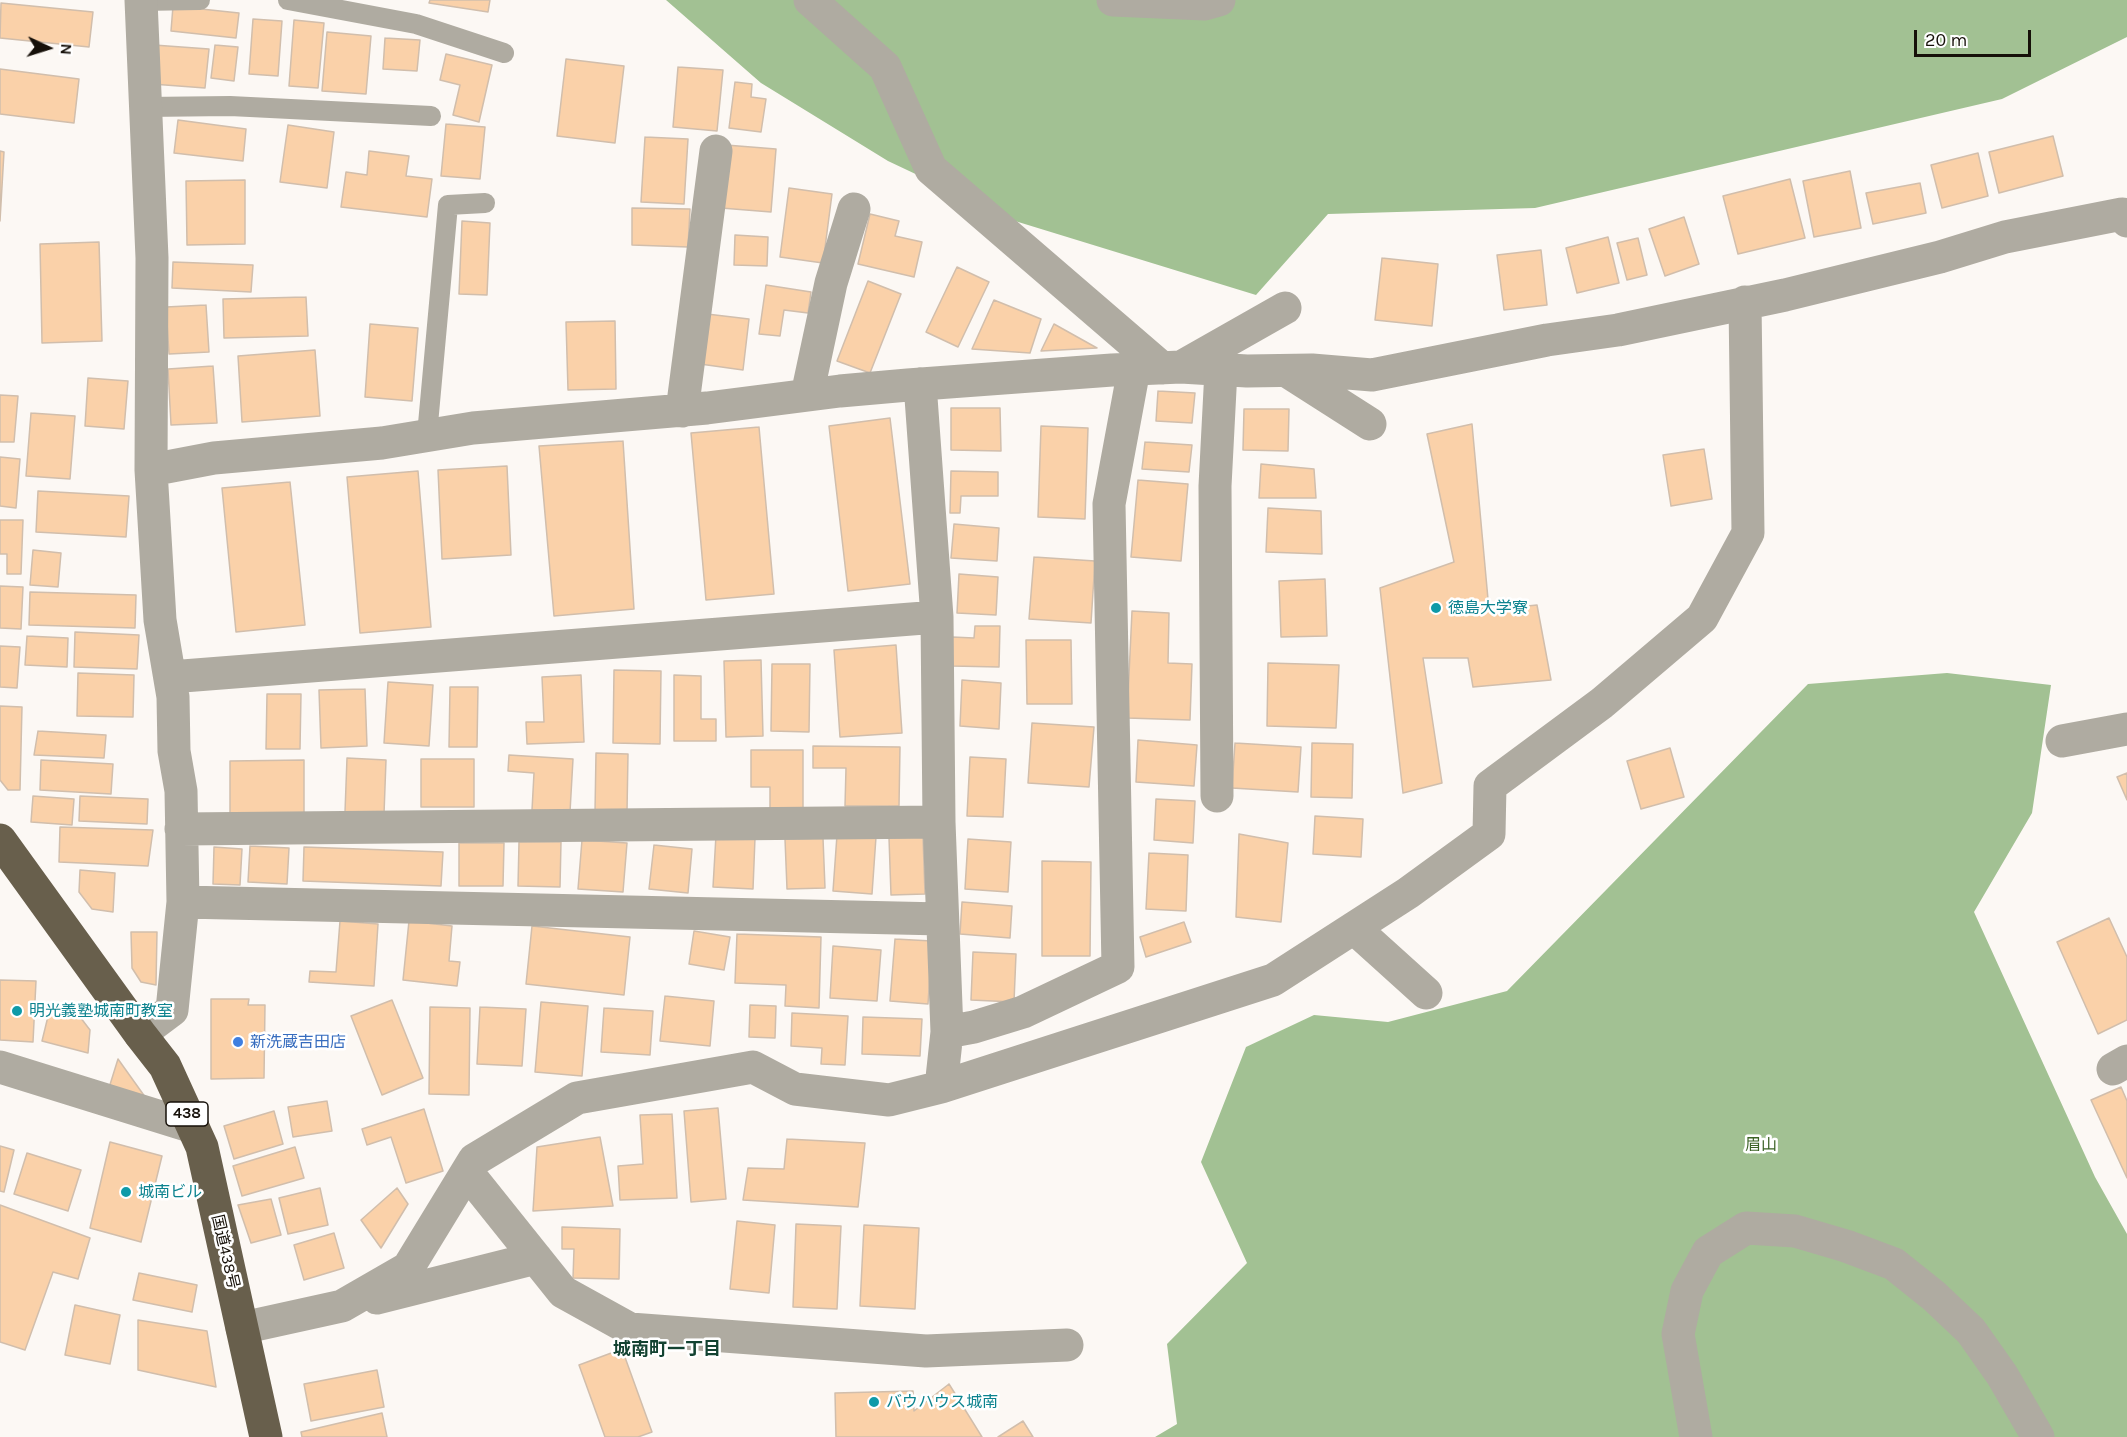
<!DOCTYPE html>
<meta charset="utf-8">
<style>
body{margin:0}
#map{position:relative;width:2127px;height:1437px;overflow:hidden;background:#fcf8f4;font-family:Karla,sans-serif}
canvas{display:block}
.north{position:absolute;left:18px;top:18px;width:60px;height:60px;-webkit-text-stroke:4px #fff;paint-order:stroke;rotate:94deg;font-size:16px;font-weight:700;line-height:24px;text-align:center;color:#161009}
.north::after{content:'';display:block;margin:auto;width:21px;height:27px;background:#161009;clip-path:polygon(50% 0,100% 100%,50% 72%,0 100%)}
.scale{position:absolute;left:1914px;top:30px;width:117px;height:27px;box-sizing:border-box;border:3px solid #161009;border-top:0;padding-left:8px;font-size:18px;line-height:21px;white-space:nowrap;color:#161009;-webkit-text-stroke:4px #fff;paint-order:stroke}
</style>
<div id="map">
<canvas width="2127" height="1437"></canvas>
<div class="north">N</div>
<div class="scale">20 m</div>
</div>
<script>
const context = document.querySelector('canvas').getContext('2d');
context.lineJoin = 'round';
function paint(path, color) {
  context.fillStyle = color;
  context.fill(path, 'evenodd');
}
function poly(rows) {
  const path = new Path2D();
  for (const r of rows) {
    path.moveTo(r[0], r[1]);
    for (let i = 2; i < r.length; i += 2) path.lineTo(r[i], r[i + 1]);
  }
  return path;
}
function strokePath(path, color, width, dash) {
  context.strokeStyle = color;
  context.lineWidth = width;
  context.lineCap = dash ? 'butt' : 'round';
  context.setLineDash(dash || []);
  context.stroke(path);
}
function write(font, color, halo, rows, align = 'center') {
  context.font = font + ' Karla,"Noto Sans JP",sans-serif';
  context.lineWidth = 5;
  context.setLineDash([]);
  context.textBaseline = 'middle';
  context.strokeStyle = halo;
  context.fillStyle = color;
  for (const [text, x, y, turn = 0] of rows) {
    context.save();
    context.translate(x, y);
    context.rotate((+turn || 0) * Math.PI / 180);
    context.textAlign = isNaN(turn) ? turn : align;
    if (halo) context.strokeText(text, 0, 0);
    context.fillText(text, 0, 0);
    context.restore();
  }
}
const forest = poly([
 [666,0,2127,0,2127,37,2002,99,1535,208,1328,214,1256,295,1015,221,888,161,761,83],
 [1947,673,2051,685,2032,813,1974,912,2095,1177,2127,1234,2127,1437,1155,1437,1177,1424,1167,1344,1247,1263,1201,1162,1246,1047,1314,1015,1388,1022,1507,991,1808,684]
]);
const building = poly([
 [430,0,490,0,488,12,429,3,430,0],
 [1,3,93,12,89,47,0,38,1,3],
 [173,6,239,13,236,38,171,31,173,6],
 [253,19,282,21,278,76,249,74,253,19],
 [294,20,324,23,318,88,289,86,294,20],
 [327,32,371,36,366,94,322,91,327,32],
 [385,38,420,40,417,71,383,69,385,38],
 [154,45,209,49,205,88,152,84,154,45],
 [215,45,238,47,234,81,211,78,215,45],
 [446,54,492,65,479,122,453,115,460,85,440,80,446,54],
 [566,59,624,66,615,143,557,136,566,59],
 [678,67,723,70,717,131,673,127,678,67],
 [0,69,79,79,74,123,0,114,0,69],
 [735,82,752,84,751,97,766,99,761,132,729,128,735,82],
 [178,120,246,129,243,161,174,153,178,120],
 [446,124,485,127,480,179,441,176,446,124],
 [288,125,334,132,327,188,280,182,288,125],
 [2053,136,2063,176,1999,193,1989,152,2053,136],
 [645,137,688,139,684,204,641,202,645,137],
 [726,145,776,149,771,212,721,208,726,145],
 [0,151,4,152,0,221,0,151],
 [369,151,409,156,406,176,432,179,427,217,341,207,346,172,367,175,369,151],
 [1978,153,1988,196,1942,208,1931,165,1978,153],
 [1850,171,1861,228,1814,237,1803,181,1850,171],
 [1790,179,1805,238,1738,254,1723,196,1790,179],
 [245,180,245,244,187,245,186,181,245,180],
 [1920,183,1926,213,1873,224,1866,193,1920,183],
 [789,188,832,194,823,263,780,257,789,188],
 [632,208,690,209,688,247,632,245,632,208],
 [870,214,899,221,895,236,922,242,914,277,858,264,870,214],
 [1684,217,1699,264,1665,276,1649,229,1684,217],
 [462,221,490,223,487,295,459,294,462,221],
 [735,235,768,237,767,266,734,265,735,235],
 [1608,237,1619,283,1577,293,1566,248,1608,237],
 [1638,238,1647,275,1627,280,1617,243,1638,238],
 [99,242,102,341,42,343,40,244,99,242],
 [1541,250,1547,305,1504,310,1497,255,1541,250],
 [1382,258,1438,264,1432,326,1375,320,1382,258],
 [173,262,253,265,251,292,172,288,173,262],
 [957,267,989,282,958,347,926,332,957,267],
 [868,281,901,294,870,373,837,361,868,281],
 [766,285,811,292,808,313,784,310,780,336,759,334,766,285],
 [306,297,308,336,224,338,223,299,306,297],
 [994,300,1041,319,1030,353,972,349,994,300],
 [206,305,209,352,169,354,166,307,206,305],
 [707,314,749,319,743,370,700,364,707,314],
 [615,321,616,389,568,390,566,322,615,321],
 [370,324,418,328,412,401,365,397,370,324],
 [1054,324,1097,348,1041,351,1054,324],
 [315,350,320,416,242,422,238,356,315,350],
 [213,366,217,423,171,425,168,369,213,366],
 [88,378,128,381,124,429,85,426,88,378],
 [1158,391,1195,393,1192,423,1156,421,1158,391],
 [0,395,18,396,14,442,0,442,0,395],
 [951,408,1000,408,1001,451,951,450,951,408],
 [1244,409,1289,409,1288,451,1243,450,1244,409],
 [31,413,75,416,70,479,26,476,31,413],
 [890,418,910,584,848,591,829,426,890,418],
 [1472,424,1489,610,1537,605,1551,680,1473,687,1468,658,1423,658,1442,783,1403,793,1380,588,1454,562,1427,434,1472,424],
 [1041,426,1088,428,1085,519,1038,517,1041,426],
 [759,427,774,594,706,600,691,433,759,427],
 [623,441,634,609,554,616,539,446,623,441],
 [1145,442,1192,445,1189,472,1142,469,1145,442],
 [1704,449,1712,499,1671,506,1663,455,1704,449],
 [0,457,20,459,16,508,0,506,0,457],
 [1261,464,1314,469,1316,498,1259,498,1261,464],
 [507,466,511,555,442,559,438,470,507,466],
 [418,471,431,627,360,633,347,477,418,471],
 [951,471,998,472,998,496,961,496,960,513,950,513,951,471],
 [1138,480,1188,484,1181,561,1131,557,1138,480],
 [290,482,305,625,236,632,222,488,290,482],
 [38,491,129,496,126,537,36,532,38,491],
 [1268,508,1321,511,1322,554,1266,552,1268,508],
 [0,520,23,520,21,574,7,574,7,554,0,554,0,520],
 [954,524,999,528,997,561,951,558,954,524],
 [33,550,61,553,58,587,30,585,33,550],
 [1034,557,1095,561,1091,623,1029,619,1034,557],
 [959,574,998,577,996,615,957,613,959,574],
 [1325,579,1327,636,1281,637,1279,581,1325,579],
 [0,586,23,587,21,629,0,628,0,586],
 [30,592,136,595,135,628,29,625,30,592],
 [1132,611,1169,613,1168,663,1192,664,1190,720,1127,718,1132,611],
 [975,626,1000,626,999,667,952,666,952,637,974,638,975,626],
 [75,632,139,635,137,669,74,667,75,632],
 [27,636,68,638,67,667,25,665,27,636],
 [1026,640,1071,640,1072,704,1027,704,1026,640],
 [896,645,902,733,840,737,834,650,896,645],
 [0,646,20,647,17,688,0,687,0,646],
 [761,660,763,736,726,737,724,661,761,660],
 [1268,663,1339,665,1336,728,1267,726,1268,663],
 [772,664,810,664,809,732,771,731,772,664],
 [614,670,661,671,660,744,613,743,614,670],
 [78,673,134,675,133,717,77,716,78,673],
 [581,675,584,742,527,744,526,722,544,722,542,677,581,675],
 [674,675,701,676,701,719,716,719,716,741,674,741,674,675],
 [962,680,1001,683,999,729,960,726,962,680],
 [388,682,433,685,429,746,384,743,388,682],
 [450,687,478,687,477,747,449,747,450,687],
 [365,689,367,746,321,748,319,690,365,689],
 [267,694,301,694,300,749,266,749,267,694],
 [0,706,22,707,20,790,8,790,0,780,0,706],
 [1032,723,1094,727,1089,787,1028,783,1032,723],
 [38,731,106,735,104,758,34,755,38,731],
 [1138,740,1197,745,1194,786,1136,782,1138,740],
 [1235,743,1301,747,1298,792,1232,788,1235,743],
 [1312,743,1353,744,1352,798,1311,797,1312,743],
 [813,746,900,747,899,806,845,806,846,768,813,768,813,746],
 [1670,748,1684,797,1641,809,1627,761,1670,748],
 [751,750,803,750,803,808,770,808,770,787,751,787,751,750],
 [596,753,628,754,627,812,595,812,596,753],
 [509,755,573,759,570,812,532,810,534,773,508,771,509,755],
 [970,757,1006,759,1003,817,967,816,970,757],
 [347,758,386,760,384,814,345,812,347,758],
 [421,759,474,759,474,807,421,807,421,759],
 [41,760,113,764,111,794,40,790,41,760],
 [304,760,304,813,230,814,230,761,304,760],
 [2127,773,2127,800,2117,777,2127,773],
 [33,796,74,799,72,825,31,822,33,796],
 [80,796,148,799,147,824,79,821,80,796],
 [1156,799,1195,801,1193,843,1154,840,1156,799],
 [1315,816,1363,819,1361,857,1313,854,1315,816],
 [60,827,153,830,148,866,59,862,60,827],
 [1239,834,1288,843,1281,922,1236,917,1239,834],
 [716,835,755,838,753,889,713,887,716,835],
 [837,835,876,837,872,894,833,891,837,835],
 [923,837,925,894,891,895,889,838,923,837],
 [823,838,825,888,787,889,785,839,823,838],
 [968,839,1011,842,1008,892,965,889,968,839],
 [582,840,627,843,623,892,578,889,582,840],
 [519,842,561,842,560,887,518,886,519,842],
 [459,843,504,843,503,886,459,886,459,843],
 [654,845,692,849,688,893,649,889,654,845],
 [250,846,289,848,287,884,248,882,250,846],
 [214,847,242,849,240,885,213,884,214,847],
 [304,847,443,852,441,886,303,881,304,847],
 [1149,853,1188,855,1186,911,1146,909,1149,853],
 [1042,861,1091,862,1090,956,1042,956,1042,861],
 [80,870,115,873,113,912,92,909,79,892,80,870],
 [962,902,1012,906,1010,938,960,934,962,902],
 [2109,918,2127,957,2127,1020,2098,1034,2057,942,2109,918],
 [340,921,378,924,374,986,309,982,310,971,336,972,340,921],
 [409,921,452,926,449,961,460,962,457,986,403,980,409,921],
 [1184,922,1191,942,1146,957,1140,937,1184,922],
 [532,926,630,937,624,995,526,984,532,926],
 [694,931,730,937,724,970,689,964,694,931],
 [131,932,157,932,156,985,141,982,132,968,131,932],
 [737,934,821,937,819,1008,785,1006,786,985,735,983,737,934],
 [895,939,932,941,928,1004,890,1001,895,939],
 [833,946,881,950,877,1001,830,998,833,946],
 [973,952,1016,954,1014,1002,971,1000,973,952],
 [0,980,36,981,33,1042,0,1040,0,980],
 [665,996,714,1001,710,1046,660,1041,665,996],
 [211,999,249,999,248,1005,265,1005,264,1078,211,1079,211,999],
 [392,1000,423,1078,382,1095,351,1016,392,1000],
 [541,1002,588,1006,582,1076,535,1072,541,1002],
 [51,1004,77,1013,90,1030,88,1053,42,1041,51,1004],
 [750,1005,776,1006,775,1038,749,1037,750,1005],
 [430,1007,470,1008,469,1095,429,1094,430,1007],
 [480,1007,526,1009,522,1066,477,1064,480,1007],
 [604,1008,653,1011,650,1055,601,1052,604,1008],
 [792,1013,848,1016,845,1065,821,1064,822,1048,791,1046,792,1013],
 [863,1017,922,1019,920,1056,862,1054,863,1017],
 [118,1059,148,1101,108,1091,118,1059],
 [2121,1087,2127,1101,2127,1178,2091,1100,2121,1087],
 [327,1101,332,1131,293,1137,288,1107,327,1101],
 [718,1108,726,1199,691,1202,684,1111,718,1108],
 [424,1109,443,1171,406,1183,391,1137,367,1145,362,1129,424,1109],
 [274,1111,283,1144,234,1159,224,1126,274,1111],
 [672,1114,677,1198,620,1200,618,1166,643,1164,640,1115,672,1114],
 [600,1137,613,1206,533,1211,537,1147,600,1137],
 [787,1139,865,1143,858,1207,743,1200,748,1168,784,1169,787,1139],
 [110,1142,162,1156,141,1242,90,1228,110,1142],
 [0,1146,14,1150,4,1192,0,1191,0,1146],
 [295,1147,304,1178,242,1196,233,1166,295,1147],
 [27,1153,81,1170,68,1211,14,1194,27,1153],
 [320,1188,328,1225,288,1234,279,1198,320,1188],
 [397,1188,408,1204,381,1248,361,1220,397,1188],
 [271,1199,281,1235,251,1243,238,1205,271,1199],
 [0,1205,90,1238,78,1279,53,1272,25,1350,0,1342,0,1205],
 [737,1221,775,1225,769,1293,730,1289,737,1221],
 [796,1224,841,1226,837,1309,793,1307,796,1224],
 [864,1225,919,1228,915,1309,860,1306,864,1225],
 [562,1227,620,1229,619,1279,573,1278,574,1249,562,1249,562,1227],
 [334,1233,344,1268,304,1280,294,1245,334,1233],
 [139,1273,197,1285,192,1312,133,1300,139,1273],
 [75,1305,120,1315,110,1364,65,1355,75,1305],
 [138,1320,207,1331,216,1387,138,1370,138,1320],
 [622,1349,652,1432,638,1437,605,1437,579,1365,622,1349],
 [377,1370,384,1407,311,1421,304,1384,377,1370],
 [949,1384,982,1437,836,1437,835,1393,913,1391,914,1411,949,1384],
 [382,1413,387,1437,302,1437,301,1432,382,1413],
 [1023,1421,1033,1437,998,1437,1023,1421]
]);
const service = poly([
 [288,0,416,24,504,53],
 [141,1,200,0],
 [145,107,230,106,431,116],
 [427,435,448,205,485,203]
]);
const minor = poly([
 [141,0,152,258,151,470],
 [810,0,885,67,931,169,1162,368],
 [1113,0,1205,4,1219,0],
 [1181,367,1285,308],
 [1287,371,1370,424],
 [807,395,831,283,854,209],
 [682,411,716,151],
 [170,677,937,617],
 [2062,741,2127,729],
 [1217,796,1215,486,1221,370],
 [181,829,939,822],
 [183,902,942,919],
 [1354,928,1426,993],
 [947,1032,974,1027,1023,1012,1118,967,1109,504,1134,369],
 [140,1034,172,1010,183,902,181,791,174,751,173,697,160,620,151,470,214,458,382,443,473,428,707,408,840,391,908,385,1112,370,1181,367,1247,371,1312,370,1372,375,1547,340,1618,330,1785,295,1940,257,2005,237,2122,214,2127,221],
 [0,1067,193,1127],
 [2113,1069,2127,1061],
 [941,1087,1273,980,1408,893,1489,834,1490,786,1602,703,1702,618,1748,533,1745,302],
 [467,1172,563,1292,630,1329,926,1351,1067,1345],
 [377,1298,536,1258],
 [242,1328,342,1306,408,1268,474,1160,577,1098,753,1067,795,1089,889,1100,941,1087,947,1032,939,822,937,617,920,384],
 [1696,1437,1678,1334,1687,1291,1708,1252,1746,1228,1795,1231,1846,1246,1894,1264,1934,1296,1971,1331,2002,1375,2038,1437]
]);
const trunk = poly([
 [0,840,140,1034,165,1066,202,1147,266,1437]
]);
const markers = [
 [1436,608,6,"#0f9aa8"],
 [17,1011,6,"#0f9aa8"],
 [238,1042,6,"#3f7fe0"],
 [126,1192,6,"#0f9aa8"],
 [874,1402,6,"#0f9aa8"]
];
const shields = [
 [187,1114,42]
];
const shieldNames = [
 ["438",187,1114]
];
const cultureNames = [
 ["徳島大学寮",1448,608],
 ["明光義塾城南町教室",29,1011],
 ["城南ビル",138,1192],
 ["バウハウス城南",886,1402]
];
const shopNames = [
 ["新洗蔵吉田店",250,1042]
];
const parkNames = [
 ["眉山",1761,1145]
];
const streetNames = [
 ["国道438号",225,1252,77]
];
const neighbourhoodNames = [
 ["城南町一丁目",667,1350]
];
paint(forest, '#a2c193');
paint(building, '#fad1a9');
strokePath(building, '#d1beac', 1.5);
strokePath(service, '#afaba1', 20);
strokePath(minor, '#afaba1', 33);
strokePath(trunk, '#685f4c', 33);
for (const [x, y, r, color] of markers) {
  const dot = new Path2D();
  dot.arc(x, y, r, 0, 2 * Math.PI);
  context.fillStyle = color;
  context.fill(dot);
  strokePath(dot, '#fff', 2);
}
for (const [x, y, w] of shields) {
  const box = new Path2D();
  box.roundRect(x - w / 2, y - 12, w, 24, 4.5);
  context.fillStyle = '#fff';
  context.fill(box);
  strokePath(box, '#161009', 1.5);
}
write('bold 15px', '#161009', null, shieldNames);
write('16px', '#0d838f', '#fff', cultureNames, 'left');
write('16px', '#366cbe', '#fff', shopNames, 'left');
write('16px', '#3c6326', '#fff', parkNames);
write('16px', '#161009', '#fff', streetNames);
write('bold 18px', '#134332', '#fff', neighbourhoodNames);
</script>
